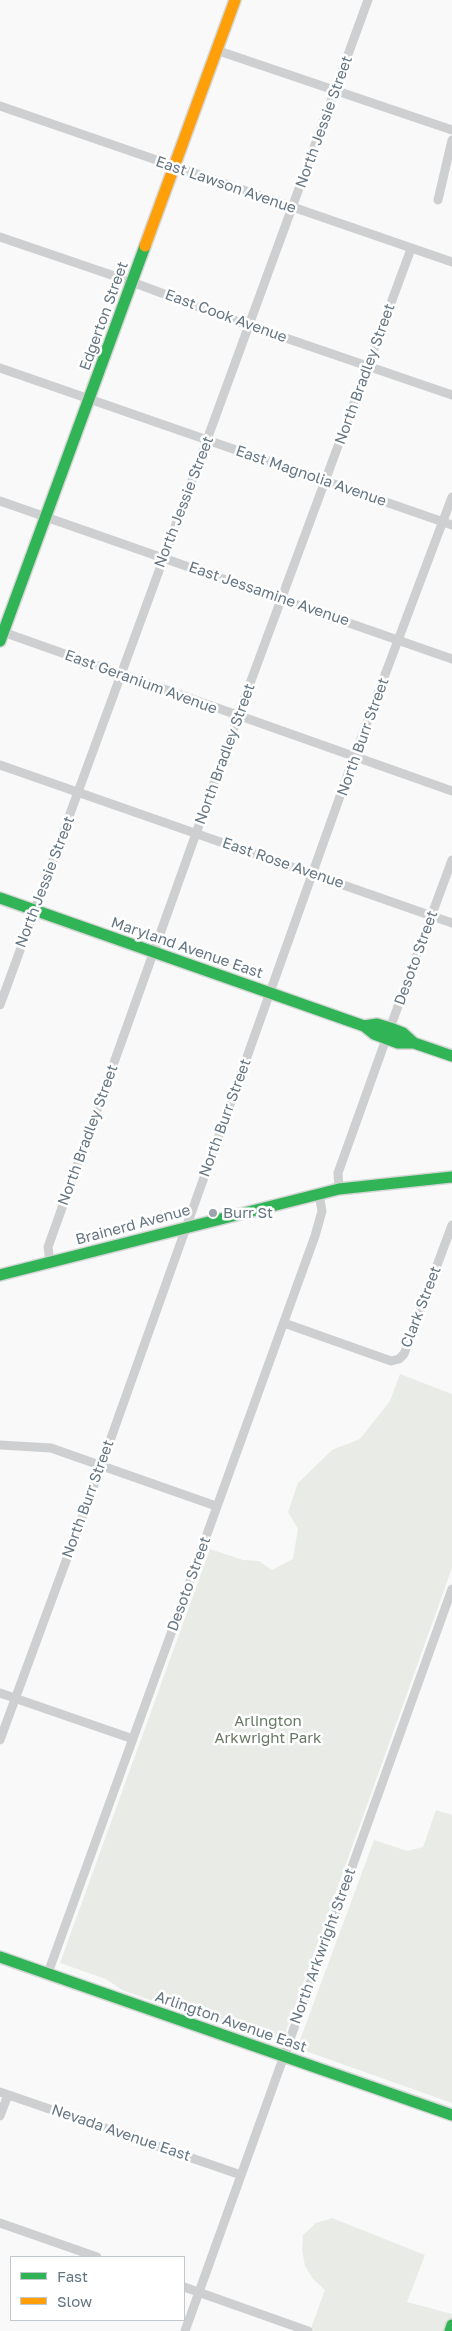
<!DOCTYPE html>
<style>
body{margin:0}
#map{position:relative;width:452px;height:2331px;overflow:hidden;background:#f9f9f9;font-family:"Golos Text",sans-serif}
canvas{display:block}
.legend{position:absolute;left:10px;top:2256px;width:175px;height:65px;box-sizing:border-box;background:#fff;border:1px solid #c1c8cd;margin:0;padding:6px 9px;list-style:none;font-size:15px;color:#657683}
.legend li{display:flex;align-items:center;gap:10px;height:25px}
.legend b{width:25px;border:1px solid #c1c8cd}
</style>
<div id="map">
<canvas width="452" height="2331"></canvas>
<ul class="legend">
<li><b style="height:6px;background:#30b455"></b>Fast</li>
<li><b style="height:6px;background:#ff9f0a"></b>Slow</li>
</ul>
</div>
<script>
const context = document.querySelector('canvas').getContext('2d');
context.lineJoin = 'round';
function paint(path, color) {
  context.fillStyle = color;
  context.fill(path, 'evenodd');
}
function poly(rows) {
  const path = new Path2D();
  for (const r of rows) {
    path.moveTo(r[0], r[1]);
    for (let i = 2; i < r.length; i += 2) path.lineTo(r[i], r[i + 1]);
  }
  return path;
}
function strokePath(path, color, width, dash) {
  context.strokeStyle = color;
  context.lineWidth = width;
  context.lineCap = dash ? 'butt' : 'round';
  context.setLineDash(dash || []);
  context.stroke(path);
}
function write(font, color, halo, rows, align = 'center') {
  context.font = font + ' "Golos Text",sans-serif';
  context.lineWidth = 5;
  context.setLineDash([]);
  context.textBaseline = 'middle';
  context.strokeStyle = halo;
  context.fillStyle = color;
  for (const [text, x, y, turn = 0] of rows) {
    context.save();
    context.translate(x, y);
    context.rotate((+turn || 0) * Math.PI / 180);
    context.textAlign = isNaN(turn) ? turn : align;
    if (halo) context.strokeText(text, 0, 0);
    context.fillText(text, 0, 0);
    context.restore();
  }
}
const green = poly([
 [400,1374,452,1394,452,1568,282,2042,256,2033,251,2036,122,1990,106,1979,60,1963,210,1549,243,1560,259,1561,272,1570,293,1559,298,1529,288,1512,298,1483,332,1450,360,1439,390,1401],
 [436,1810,452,1815,452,2103,297,2048,374,1840,407,1851,423,1847],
 [332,2218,425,2255,407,2302,452,2314,452,2325,449,2331,310,2331,325,2290,313,2279,305,2266,302,2250,303,2235,316,2223]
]);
const street = poly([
 [216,50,452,130],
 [0,106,452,262],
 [438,200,452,140],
 [0,237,132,282,239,322,452,395],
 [0,368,452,525],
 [0,501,452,659],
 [0,631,452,791],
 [0,765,452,923],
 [0,1005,368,0],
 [390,1028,452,860],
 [339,1189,338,1173,386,1039],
 [50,1262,48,1247,242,705,411,249],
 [284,1323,391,1361,399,1359,404,1354,452,1225],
 [0,1445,51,1448,216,1506],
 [0,1693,133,1739],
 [0,1740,101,1466,354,757,452,497],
 [48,1973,315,1236,322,1211,319,1194],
 [0,2092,241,2175],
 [0,2116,8,2095],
 [0,2223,97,2257],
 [184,2287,308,2331],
 [185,2331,452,1589]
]);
const fast = poly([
 [0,641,145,246],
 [0,898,364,1026,374,1034,398,1043,414,1043],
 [364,1026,377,1024,390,1028,403,1033,414,1043,452,1056],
 [0,1275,339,1189,452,1177],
 [0,1957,452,2115],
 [450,2331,452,2325]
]);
const slow = poly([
 [145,246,235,0]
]);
const markers = [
 [213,1213,5,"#99a4ac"]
];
const streetNames = [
 ["North Jessie Street",324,122,-70],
 ["East Lawson Avenue",226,185,19],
 ["Edgerton Street",104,316,-70],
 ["East Cook Avenue",226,316,20],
 ["North Bradley Street",365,374,-70],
 ["East Magnolia Avenue",311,476,19],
 ["North Jessie Street",184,502,-69],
 ["East Jessamine Avenue",269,594,19],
 ["East Geranium Avenue",141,682,20],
 ["North Burr Street",363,737,-70],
 ["North Bradley Street",225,754,-70],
 ["East Rose Avenue",283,863,19],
 ["North Jessie Street",45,882,-69],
 ["Maryland Avenue East",187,948,19],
 ["Desoto Street",416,958,-70],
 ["North Burr Street",225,1118,-70],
 ["North Bradley Street",88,1135,-70],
 ["Brainerd Avenue",133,1225,-15],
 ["Clark Street",421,1307,-69],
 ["North Burr Street",88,1499,-70],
 ["Desoto Street",189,1584,-70],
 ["North Arkwright Street",323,1946,-70],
 ["Arlington Avenue East",231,2022,19],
 ["Nevada Avenue East",121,2133,19]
];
const poiNames = [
 ["Burr St",223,1213]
];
const parkNames = [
 ["Arlington",268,1721],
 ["Arkwright Park",268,1738]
];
paint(green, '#e8ebe6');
strokePath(fast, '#d5d6d7', 14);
strokePath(slow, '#d5d6d7', 14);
strokePath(street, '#cecfd0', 9);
strokePath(fast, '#30b455', 11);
strokePath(slow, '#ff9f0a', 11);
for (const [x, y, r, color] of markers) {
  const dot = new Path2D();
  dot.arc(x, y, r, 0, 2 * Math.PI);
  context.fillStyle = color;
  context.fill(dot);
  strokePath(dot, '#fff', 2);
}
write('15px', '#657683', '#fff', streetNames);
write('15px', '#657683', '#fff', poiNames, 'left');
write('15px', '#687a64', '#fff', parkNames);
</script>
